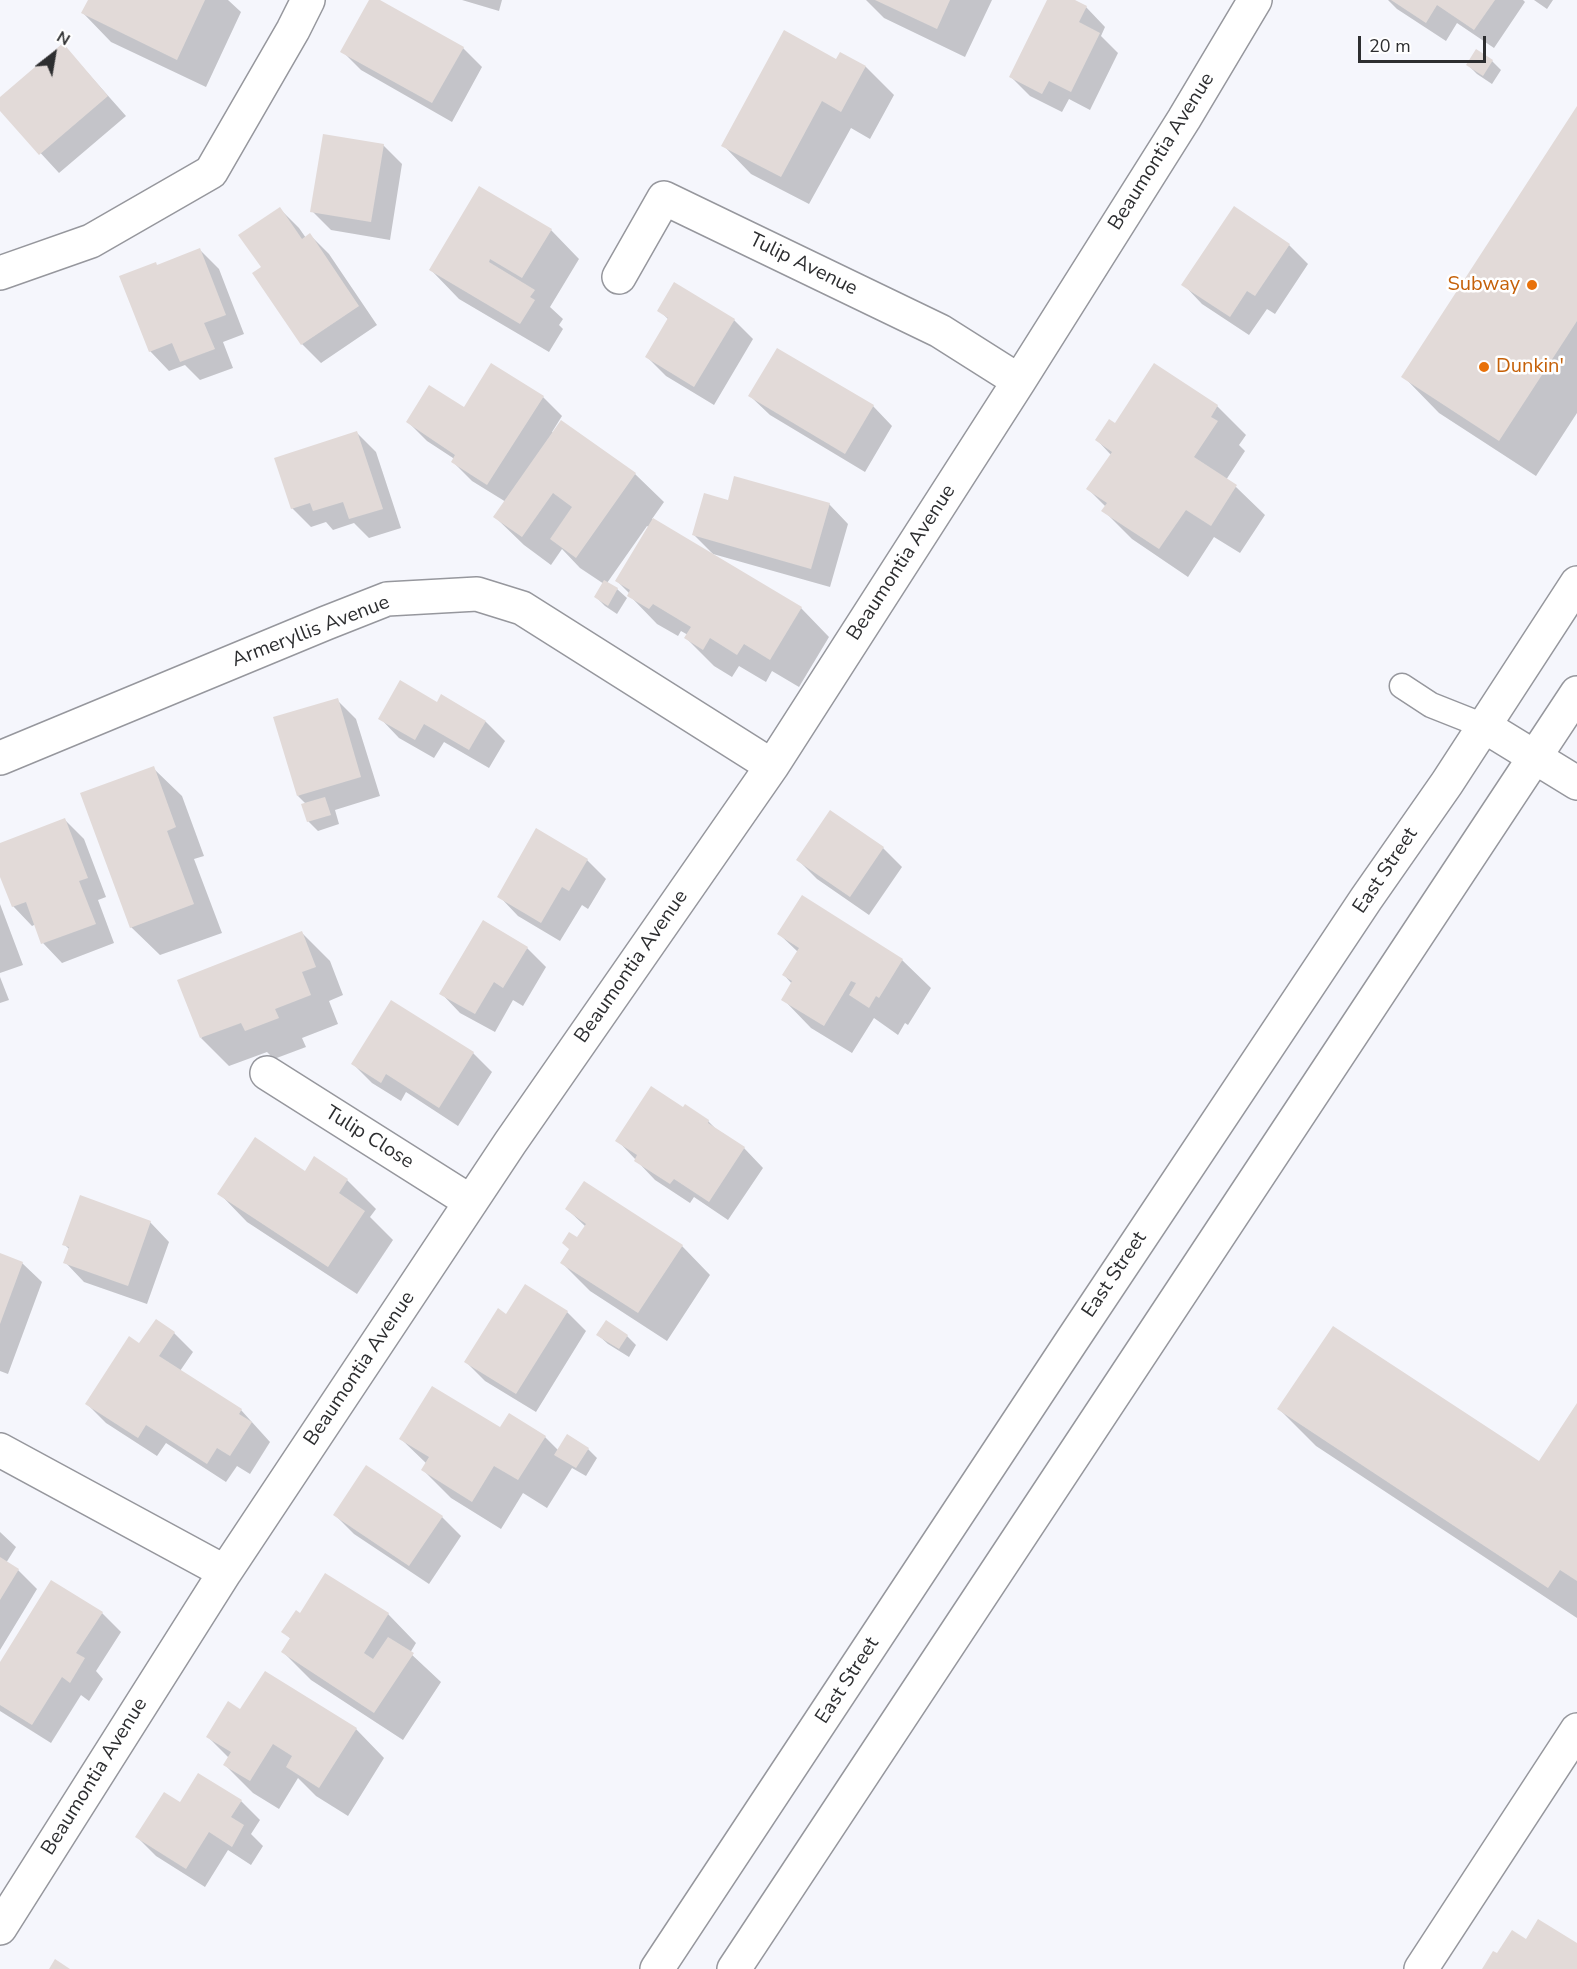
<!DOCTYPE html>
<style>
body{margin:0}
#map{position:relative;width:1577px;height:1969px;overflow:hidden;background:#f5f6fc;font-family:"Nunito Sans",sans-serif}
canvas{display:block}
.north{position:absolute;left:24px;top:24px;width:60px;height:60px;-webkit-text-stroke:4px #fff;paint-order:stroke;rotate:31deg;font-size:16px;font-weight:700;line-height:24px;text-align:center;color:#2d2e30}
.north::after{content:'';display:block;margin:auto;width:21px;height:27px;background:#2d2e30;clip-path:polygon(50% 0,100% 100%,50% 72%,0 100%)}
.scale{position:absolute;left:1358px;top:36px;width:128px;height:27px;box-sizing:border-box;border:3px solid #2d2e30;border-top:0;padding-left:8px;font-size:18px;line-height:21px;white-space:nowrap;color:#2d2e30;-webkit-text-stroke:4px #fff;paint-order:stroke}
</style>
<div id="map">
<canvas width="1577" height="1969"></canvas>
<div class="north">N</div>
<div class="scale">20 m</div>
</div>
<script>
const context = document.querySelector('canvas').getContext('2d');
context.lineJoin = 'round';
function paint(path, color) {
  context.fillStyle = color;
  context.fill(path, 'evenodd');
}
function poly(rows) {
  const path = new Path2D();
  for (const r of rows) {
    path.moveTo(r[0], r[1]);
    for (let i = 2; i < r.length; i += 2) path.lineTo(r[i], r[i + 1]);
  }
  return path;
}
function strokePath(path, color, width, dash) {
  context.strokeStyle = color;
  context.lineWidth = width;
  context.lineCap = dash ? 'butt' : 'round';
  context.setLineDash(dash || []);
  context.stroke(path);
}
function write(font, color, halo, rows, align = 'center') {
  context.font = font + ' "Nunito Sans",sans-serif';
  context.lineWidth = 5;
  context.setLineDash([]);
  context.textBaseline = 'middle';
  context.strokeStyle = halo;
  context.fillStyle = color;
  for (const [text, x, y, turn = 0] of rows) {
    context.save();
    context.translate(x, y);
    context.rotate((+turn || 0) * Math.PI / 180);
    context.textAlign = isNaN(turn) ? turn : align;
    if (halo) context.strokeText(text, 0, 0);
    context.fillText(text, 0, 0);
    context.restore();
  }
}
const shadow = poly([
 [89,0,228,0,241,12,206,87,111,42,83,13],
 [371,0,377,0,463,48,482,67,452,122,361,70,342,51],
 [462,0,502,0,499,11],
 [866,0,992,0,965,57,884,18],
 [1049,0,1072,0,1086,7,1105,27,1101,36,1118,53,1090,110,1069,99,1062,112,1030,96,1011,77],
 [1388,0,1523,0,1525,2,1494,48,1457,23,1446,41,1397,9],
 [1534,0,1553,0,1547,9],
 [63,45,126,116,59,173,0,109,0,98],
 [841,54,866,67,894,95,870,139,851,128,809,204,751,174,723,145,836,61],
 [1492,61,1501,70,1492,84,1477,74,1468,65],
 [1577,108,1577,413,1536,476,1439,413,1403,376],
 [383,145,402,164,390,240,331,230,312,211],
 [1235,208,1289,245,1308,264,1275,314,1267,309,1249,335,1202,304,1183,284],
 [280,209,299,228,306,238,310,235,329,254,377,325,321,363,302,344,263,267],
 [551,230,579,259,550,307,563,319,559,325,563,329,549,352,459,299,431,270],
 [200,250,219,269,244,334,223,342,233,368,200,380,185,365,169,371,150,351,158,266],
 [659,310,734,320,753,339,714,405,666,376,647,357,669,320],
 [1155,365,1217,406,1246,435,1239,445,1245,451,1226,480,1236,487,1265,515,1240,553,1214,537,1188,577,1132,539,1103,510,1106,507,1088,489,1111,455,1097,440,1115,426],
 [750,396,873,406,892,426,865,472,770,415],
 [543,397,562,416,552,432,635,474,664,502,652,519,801,608,829,637,799,687,772,671,766,682,739,666,732,677,714,666,686,638,688,635,681,631,678,636,657,624,629,595,630,594,617,581,649,527,647,526,607,583,617,589,627,598,617,614,605,606,596,597,604,584,580,568,562,549,551,565,524,545,495,517,506,502,472,481,453,462,453,458,427,441,408,422,464,409],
 [357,433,376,452,401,528,369,538,354,523,333,530,326,522,311,527,292,508],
 [829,504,848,524,830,587,713,554,694,535],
 [442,696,486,722,505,741,489,768,444,742,434,758,399,738,380,718,437,704],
 [337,700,356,719,380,796,335,810,339,824,318,831,308,821,306,804,298,796],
 [153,768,182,796,204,856,194,859,222,933,160,955,131,927],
 [65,820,84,839,106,897,98,900,114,943,62,963,43,943,36,924,32,926,13,906,0,873,0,845],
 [883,848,902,867,869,915,817,879,798,860],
 [587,860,606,879,588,909,582,905,560,941,518,916,499,896],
 [0,904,23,965,0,973],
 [302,933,330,961,343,995,329,1001,338,1024,302,1038,306,1047,274,1059,267,1052,229,1066,201,1038],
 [779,934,902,960,931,988,908,1025,905,1023,898,1035,874,1018,852,1053,811,1028,783,999,792,984,784,975,798,952],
 [527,948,546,967,523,1006,513,1000,495,1032,460,1013,441,993],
 [0,977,9,1000,0,1003],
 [473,1053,492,1072,458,1126,406,1092,401,1101,372,1083,353,1064],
 [683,1109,708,1121,720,1133,744,1148,763,1168,728,1220,694,1197,690,1203,655,1180,617,1140],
 [315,1158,347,1180,376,1209,370,1217,393,1240,357,1294,247,1222,219,1193,306,1173],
 [567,1209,682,1246,710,1275,667,1341,590,1291,562,1263,586,1227],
 [150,1222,169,1242,147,1304,84,1282,65,1262,70,1250,64,1244],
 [0,1255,22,1263,42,1282,8,1374,0,1371],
 [567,1312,586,1331,536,1412,485,1381,466,1362,507,1316],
 [174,1333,193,1352,180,1371,241,1410,270,1442,250,1474,237,1466,226,1482,166,1443,157,1456,106,1423,87,1404,140,1345],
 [598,1335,627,1336,636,1345,629,1357,608,1344],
 [1577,1406,1577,1618,1316,1446,1279,1409,1539,1463],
 [500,1430,545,1437,558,1450,588,1449,597,1458,586,1476,572,1468,547,1508,523,1493,501,1529,451,1498,423,1470,427,1464,401,1439],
 [335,1515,442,1517,461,1536,429,1584,354,1534],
 [0,1532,16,1547,6,1563,18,1570,37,1589,0,1650],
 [326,1575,388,1614,416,1643,410,1653,441,1682,403,1740,311,1680,283,1652,291,1639,283,1632,300,1615],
 [102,1613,121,1632,96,1671,103,1679,89,1701,81,1695,51,1743,0,1711,0,1665],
 [241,1711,356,1729,384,1758,348,1816,316,1796,298,1778,279,1809,253,1793,225,1765,229,1758,208,1737],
 [241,1801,260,1820,251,1834,263,1846,251,1865,228,1850,205,1887,156,1856,137,1837,180,1804]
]);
const building = poly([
 [88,0,205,0,177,60,81,13],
 [369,0,380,0,464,47,432,103,340,52],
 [875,0,950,0,937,29],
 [1047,0,1075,0,1087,6,1079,22,1100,33,1071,92,1049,81,1042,94,1009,77],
 [1391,0,1495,0,1474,30,1437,5,1426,23],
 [784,30,836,59,840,52,866,66,841,112,822,101,781,177,721,146],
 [63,43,108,96,39,155,0,111,0,97],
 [1476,49,1493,60,1483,76,1466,65],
 [1577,106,1577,321,1499,441,1401,377],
 [323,134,384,144,371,222,310,212],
 [479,186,552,229,522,278,490,259,489,262,535,290,530,297,535,300,520,324,429,270],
 [1234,206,1290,244,1255,296,1247,291,1230,317,1181,285],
 [280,207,302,239,310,233,359,306,301,345,252,273,261,267,238,235],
 [200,248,226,315,204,323,215,349,180,362,172,343,149,352,119,276,156,262,157,265],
 [674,282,735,319,694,387,645,357,668,318,657,311],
 [777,348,874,405,845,454,748,396],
 [491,363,544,396,487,485,451,462,455,455,406,422,429,385,464,407],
 [1154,363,1218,405,1211,417,1218,421,1194,457,1237,485,1211,526,1186,510,1159,549,1101,511,1107,503,1086,489,1112,452,1095,440,1109,419,1115,423],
 [561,420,636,473,576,558,550,539,572,507,553,493,522,537,493,517],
 [357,431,383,509,349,519,343,502,313,511,310,503,291,509,274,458],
 [734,476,830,503,811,569,692,535,704,493,728,500],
 [653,518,802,607,770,660,744,644,737,655,710,638,703,650,684,638,691,627,653,604,649,609,627,596,630,590,615,581],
 [604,580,618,588,608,606,594,597],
 [400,680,437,702,441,694,486,721,469,750,424,724,415,740,378,719],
 [338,698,361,777,297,796,273,717],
 [154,766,176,827,167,831,194,904,130,928,80,793],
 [325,797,331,815,307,822,301,804],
 [830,810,884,847,850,897,796,860],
 [65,818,88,878,79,881,96,924,41,944,26,902,12,907,0,877,0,843],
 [536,828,588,859,569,891,562,887,541,923,497,897],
 [802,895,903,959,879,998,876,996,869,1008,849,995,856,983,851,981,824,1026,781,1000,792,981,782,975,799,948,777,934],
 [483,920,528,947,503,988,494,982,475,1014,439,994],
 [302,931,316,967,302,972,311,995,275,1009,279,1018,245,1031,241,1023,200,1038,177,980],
 [391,1000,474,1052,439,1108,386,1074,381,1083,351,1064],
 [651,1086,683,1107,685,1104,709,1120,708,1123,745,1147,709,1202,674,1179,670,1184,634,1161,637,1155,615,1141],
 [255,1137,305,1171,314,1156,348,1179,339,1193,365,1211,328,1267,217,1194],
 [584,1181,683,1245,638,1313,560,1263,569,1249,562,1243,569,1232,577,1237,586,1224,565,1209],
 [80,1195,151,1221,128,1286,63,1263,69,1247,62,1245],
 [0,1253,23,1262,0,1324],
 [525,1284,568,1311,516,1394,464,1362,498,1308,506,1314],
 [156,1319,175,1332,159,1356,242,1409,239,1414,252,1422,230,1456,217,1448,207,1464,146,1425,138,1438,85,1404,129,1336,139,1343],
 [606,1320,628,1335,619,1349,596,1335],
 [1333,1326,1539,1461,1577,1403,1577,1581,1560,1570,1548,1588,1277,1409],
 [432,1386,500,1427,509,1413,546,1436,518,1480,494,1466,472,1502,421,1470,429,1457,399,1439],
 [567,1434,589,1448,576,1468,554,1455],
 [366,1465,443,1516,409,1566,333,1515],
 [0,1557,19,1569,0,1600],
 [325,1573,389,1613,364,1653,373,1659,388,1637,414,1653,374,1713,281,1652,290,1638,281,1632,296,1610,300,1613],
 [51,1580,103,1612,76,1653,85,1658,70,1683,62,1677,32,1725,0,1705,0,1662],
 [265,1671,357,1728,319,1788,286,1767,292,1756,273,1744,250,1781,223,1765,231,1752,206,1737,228,1701,240,1709],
 [198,1773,242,1800,231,1817,244,1825,232,1847,209,1832,186,1869,135,1837,164,1792,180,1802],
 [1538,1919,1577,1943,1577,1969,1482,1969,1493,1951,1497,1953,1512,1930,1526,1939],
 [55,1959,70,1969,49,1969]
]);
const lane = poly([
 [1402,686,1431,705,1484,726]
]);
const street = poly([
 [0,273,91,241,211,172,293,30,308,0],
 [619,277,664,198,940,331,1019,381],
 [1484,726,1577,783],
 [0,758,326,623,387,599,477,594,522,608,772,766],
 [267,1073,471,1202],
 [0,1450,225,1572],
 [0,1928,225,1572,510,1143,772,766,1019,381,1184,119,1255,0],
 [1421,1969,1577,1730]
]);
const secondary = poly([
 [657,1969,1071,1342,1366,899,1447,783,1577,583],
 [734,1969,1577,693]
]);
const markers = [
 [1532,285,6,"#e8710a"],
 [1484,367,6,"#e8710a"]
];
const streetNames = [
 ["Beaumontia Avenue",1162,152,-58],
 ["Tulip Avenue",803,265,26],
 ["Beaumontia Avenue",902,563,-57],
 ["Armeryllis Avenue",311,632,-21],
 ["East Street",1386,871,-56],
 ["Beaumontia Avenue",632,967,-55],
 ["Tulip Close",369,1138,32],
 ["East Street",1115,1275,-56],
 ["Beaumontia Avenue",360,1369,-56],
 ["East Street",848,1681,-57],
 ["Beaumontia Avenue",95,1777,-58]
];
const foodNames = [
 ["Subway",1520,285],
 ["Dunkin'",1496,367,"left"]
];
paint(shadow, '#0003');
paint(building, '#e2dad8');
strokePath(lane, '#96979d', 27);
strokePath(street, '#96979d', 36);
strokePath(secondary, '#96979d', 36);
strokePath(lane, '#fff', 24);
strokePath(street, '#fff', 33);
strokePath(secondary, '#fff', 33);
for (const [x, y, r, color] of markers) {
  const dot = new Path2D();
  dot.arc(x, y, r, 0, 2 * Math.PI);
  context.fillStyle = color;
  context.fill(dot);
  strokePath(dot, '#fff', 2);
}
write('20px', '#2d2e30', '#fff', streetNames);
write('20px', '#c56008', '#fff', foodNames, 'right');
</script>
